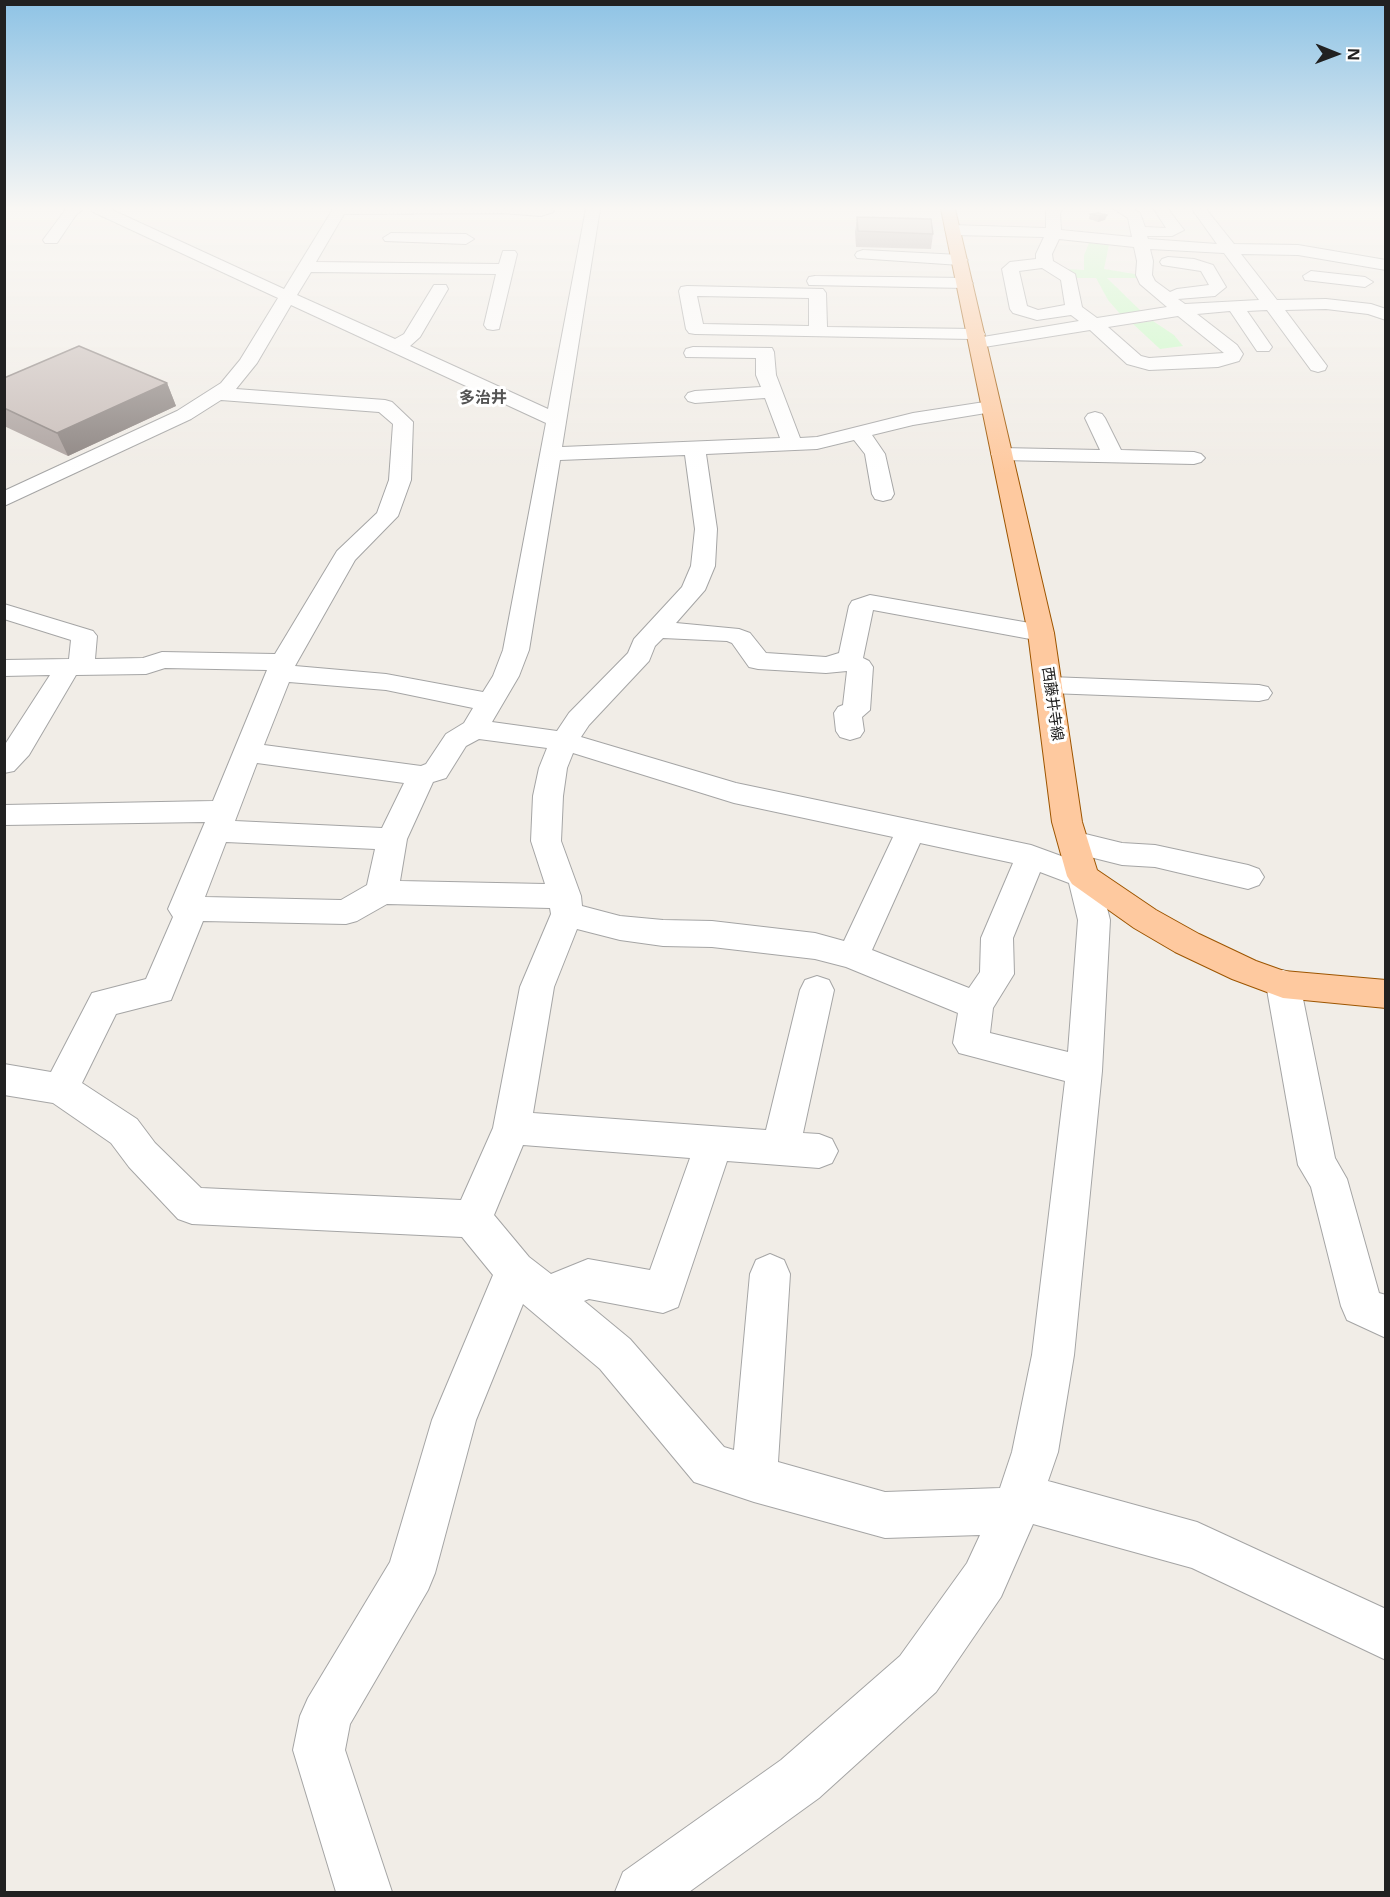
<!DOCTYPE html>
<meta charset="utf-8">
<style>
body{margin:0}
#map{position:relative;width:1390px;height:1897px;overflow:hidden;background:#f1ede7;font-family:"Noto Sans",sans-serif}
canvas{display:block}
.frame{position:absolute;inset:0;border:6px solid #212121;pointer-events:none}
.north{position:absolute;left:1306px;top:24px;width:60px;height:60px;-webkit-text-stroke:4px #fff;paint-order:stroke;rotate:91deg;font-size:16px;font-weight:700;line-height:24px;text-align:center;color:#212121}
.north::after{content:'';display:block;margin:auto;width:21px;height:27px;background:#212121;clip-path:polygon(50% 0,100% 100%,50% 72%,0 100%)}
</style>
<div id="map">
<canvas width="1390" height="1897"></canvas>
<div class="frame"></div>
<div class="north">N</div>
</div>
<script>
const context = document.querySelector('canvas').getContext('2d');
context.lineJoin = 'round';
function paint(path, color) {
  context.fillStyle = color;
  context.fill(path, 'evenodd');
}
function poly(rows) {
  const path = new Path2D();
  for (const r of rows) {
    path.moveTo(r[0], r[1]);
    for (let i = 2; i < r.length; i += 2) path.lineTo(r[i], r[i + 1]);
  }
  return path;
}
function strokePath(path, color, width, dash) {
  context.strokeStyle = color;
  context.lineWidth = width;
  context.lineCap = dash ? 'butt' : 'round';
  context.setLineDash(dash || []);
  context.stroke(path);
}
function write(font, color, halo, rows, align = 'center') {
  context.font = font + ' "Noto Sans","Noto Sans JP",sans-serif';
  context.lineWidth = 6;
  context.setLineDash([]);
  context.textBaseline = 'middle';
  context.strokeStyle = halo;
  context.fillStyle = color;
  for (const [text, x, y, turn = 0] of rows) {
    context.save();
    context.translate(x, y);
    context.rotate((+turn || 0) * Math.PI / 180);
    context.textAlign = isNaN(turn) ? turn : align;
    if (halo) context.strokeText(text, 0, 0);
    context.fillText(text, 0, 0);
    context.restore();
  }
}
const park = poly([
 [1089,243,1109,245,1104,269,1135,274,1137,278,1107,278,1142,312,1121,315,1108,300,1096,278,1077,278,1065,269,1084,270,1084,255],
 [1153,321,1174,335,1183,346,1160,349,1133,324]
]);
const minor = poly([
 [66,209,83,209,76,215,57,243,45,243,43,240,66,209],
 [91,209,110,209,284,289,333,209,555,209,553,212,541,216,503,213,344,214,316,262,499,264,503,251,515,251,517,254,499,329,493,330,487,329,484,325,496,274,311,272,297,295,395,339,404,334,434,285,446,285,448,289,420,337,410,346,548,409,586,209,600,209,562,447,780,438,765,398,695,403,688,401,685,397,688,393,695,391,761,387,756,375,756,358,686,357,684,353,686,349,693,347,772,348,774,352,776,375,800,438,817,437,913,413,991,401,998,403,1001,407,998,411,913,425,872,435,885,454,894,494,891,499,883,501,875,499,872,494,865,454,854,440,817,449,706,454,717,529,715,566,705,590,676,623,739,629,750,633,766,653,826,657,839,653,849,606,852,601,870,595,1041,625,1050,628,1054,633,1050,638,1041,641,873,610,863,658,869,661,873,667,870,710,862,717,864,731,860,737,850,740,840,737,836,731,834,713,838,707,843,705,847,671,826,673,758,669,749,667,732,643,727,641,663,638,655,646,649,661,589,725,581,737,736,783,1031,845,1094,868,1099,876,1110,920,1102,1071,1074,1355,1058,1452,1048,1481,1197,1522,1386,1609,1386,1660,1192,1568,1033,1524,1001,1597,936,1692,819,1798,689,1892,615,1892,623,1872,781,1760,900,1656,967,1563,980,1535,885,1538,754,1502,694,1482,600,1369,523,1304,476,1420,435,1573,428,1590,350,1724,345,1750,392,1892,336,1892,293,1750,300,1716,308,1698,390,1562,432,1420,493,1275,462,1237,192,1224,178,1219,129,1167,111,1143,53,1103,4,1095,4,1064,51,1072,92,993,146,979,173,917,168,909,205,822,4,825,4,805,213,801,267,670,165,668,146,674,76,675,29,755,14,771,4,773,4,746,50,675,4,676,4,660,69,659,71,640,4,619,4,604,93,631,97,636,95,659,143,658,162,652,275,654,337,551,377,513,389,480,393,424,379,412,221,400,191,419,4,506,4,491,177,411,221,383,240,360,278,298,93,212,91,209],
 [291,305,546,423,503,650,493,676,483,692,386,674,295,666,355,560,398,516,411,480,413,422,392,402,385,400,236,389,257,363,291,305],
 [685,455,695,529,691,566,682,587,634,639,628,653,569,713,557,731,492,722,519,676,529,650,560,460,685,455],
 [289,682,386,690,473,708,464,723,446,734,426,764,421,766,264,745,289,682],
 [479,739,547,748,539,768,533,796,531,841,545,884,400,881,407,839,433,782,446,778,466,746,479,739],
 [573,753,734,803,893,837,844,941,815,933,712,921,663,920,620,916,582,906,581,896,561,841,563,796,567,768,573,753],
 [257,763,404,783,382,828,235,821,257,763],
 [226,842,375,849,367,885,341,900,205,897,226,842],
 [920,843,1013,863,981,938,980,972,969,988,872,950,920,843],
 [1040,872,1069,883,1078,920,1068,1052,990,1033,993,1008,1014,974,1013,938,1040,872],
 [387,904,550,908,551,914,520,987,493,1128,461,1200,201,1188,155,1143,137,1119,82,1083,116,1014,171,1000,203,921,346,924,357,921,387,904],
 [577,929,620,940,663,946,712,947,815,959,846,967,958,1013,953,1043,959,1053,1065,1081,1032,1355,1012,1452,1000,1488,885,1492,778,1462,790,1274,784,1260,770,1254,756,1260,750,1274,734,1450,724,1447,630,1339,584,1301,589,1299,663,1313,678,1307,727,1161,819,1168,832,1163,838,1151,832,1139,819,1134,803,1133,834,990,829,980,817,976,805,980,800,990,766,1130,533,1113,554,987,577,929],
 [523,1145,690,1158,650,1270,588,1259,551,1274,529,1257,494,1215,523,1145],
 [1046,209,1062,209,1060,213,1061,230,1132,237,1128,218,1114,209,1132,209,1140,213,1145,227,1166,228,1154,209,1168,209,1184,230,1172,236,1147,236,1148,239,1217,244,1192,209,1206,209,1234,244,1298,245,1386,260,1386,270,1298,255,1241,254,1277,300,1326,299,1371,304,1386,309,1386,320,1368,314,1326,309,1285,310,1327,366,1325,370,1318,372,1311,370,1267,310,1247,311,1272,347,1269,351,1257,351,1230,311,1197,314,1237,345,1243,354,1239,361,1218,367,1149,370,1127,364,1090,330,978,348,972,347,969,343,971,339,695,334,689,333,686,329,679,291,681,287,687,286,823,289,826,293,827,327,976,329,982,330,985,334,983,337,1079,321,1071,315,1037,320,1013,313,1010,309,1002,269,1010,262,1036,259,1036,254,1044,237,953,235,945,230,953,225,1046,228,1046,209],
 [1059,239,1134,247,1137,261,1136,275,1140,284,1167,307,1097,318,1082,307,1075,274,1053,261,1052,254,1059,239],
 [1150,249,1224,253,1259,300,1185,304,1178,299,1215,296,1226,287,1213,265,1194,259,1168,257,1162,259,1160,262,1162,265,1201,271,1209,285,1177,289,1170,292,1155,281,1152,275,1153,261,1150,249],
 [1042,268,1061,280,1065,305,1038,310,1027,306,1019,271,1042,268],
 [697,296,809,298,809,326,703,324,697,296],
 [1178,316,1224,353,1149,358,1141,356,1108,327,1178,316],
 [391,233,466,234,474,239,466,244,385,241,383,238,391,233],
 [863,250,960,255,968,260,960,265,857,258,855,255,857,252,863,250],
 [1311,271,1365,277,1373,282,1365,287,1305,280,1303,276,1311,271],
 [815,276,965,278,973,283,965,288,809,285,807,281,809,277,815,276],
 [1095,412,1102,414,1105,418,1121,450,1194,452,1201,454,1205,458,1201,462,1194,464,1001,460,994,458,991,454,994,450,1001,448,1100,450,1085,418,1088,414,1095,412],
 [1050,677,1259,685,1268,687,1272,693,1268,699,1259,701,1050,693,1041,691,1037,685,1041,679,1050,677],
 [1073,831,1122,843,1155,845,1248,865,1259,869,1264,877,1259,885,1248,889,1155,867,1122,865,1062,850,1058,842,1062,834,1073,831],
 [1283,970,1295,974,1300,984,1335,1158,1347,1179,1379,1293,1386,1295,1386,1338,1347,1320,1341,1306,1311,1187,1298,1165,1266,984,1271,974,1283,970]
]);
const major = poly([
 [941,209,955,209,1054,633,1082,822,1097,870,1156,910,1199,934,1256,961,1284,971,1386,980,1386,1008,1283,998,1232,979,1175,952,1134,928,1072,884,1067,876,1052,822,1028,633,941,209]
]);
const wall = poly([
 [1090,214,1107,215,1105,220,1098,222,1089,219],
 [857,217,933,234,931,249,856,247,855,232],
 [4,378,167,383,176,406,68,456,4,426]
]);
const shadedWall = poly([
 [1107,215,1105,220,1098,222,1099,216],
 [167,383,176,406,68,456,57,433]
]);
const building = poly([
 [1098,213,1107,215,1099,216,1090,214,1098,213],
 [857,217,931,219,933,234,858,231,857,217],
 [79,346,167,383,57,433,4,408,4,378,79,346]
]);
const farStreetnames = [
 ["西藤井寺線",1052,704,82]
];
const farNeighbourhoodnames = [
 ["多治井",483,398]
];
paint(park, '#c7fbc4');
strokePath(minor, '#a5a5a5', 2);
strokePath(major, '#9d5500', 2);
paint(minor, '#fff');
paint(major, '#fec99f');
paint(wall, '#ada3a0');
paint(shadedWall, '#8d8582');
paint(building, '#c9beba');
strokePath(building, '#8d8582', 1.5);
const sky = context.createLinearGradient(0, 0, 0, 474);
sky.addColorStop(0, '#8ec3e5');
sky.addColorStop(0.44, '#f9f7f4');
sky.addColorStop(1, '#f9f7f400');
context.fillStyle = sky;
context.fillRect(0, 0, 1390, 474);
write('15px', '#212121', '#fff', farStreetnames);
write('bold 16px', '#545454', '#fff', farNeighbourhoodnames);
</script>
